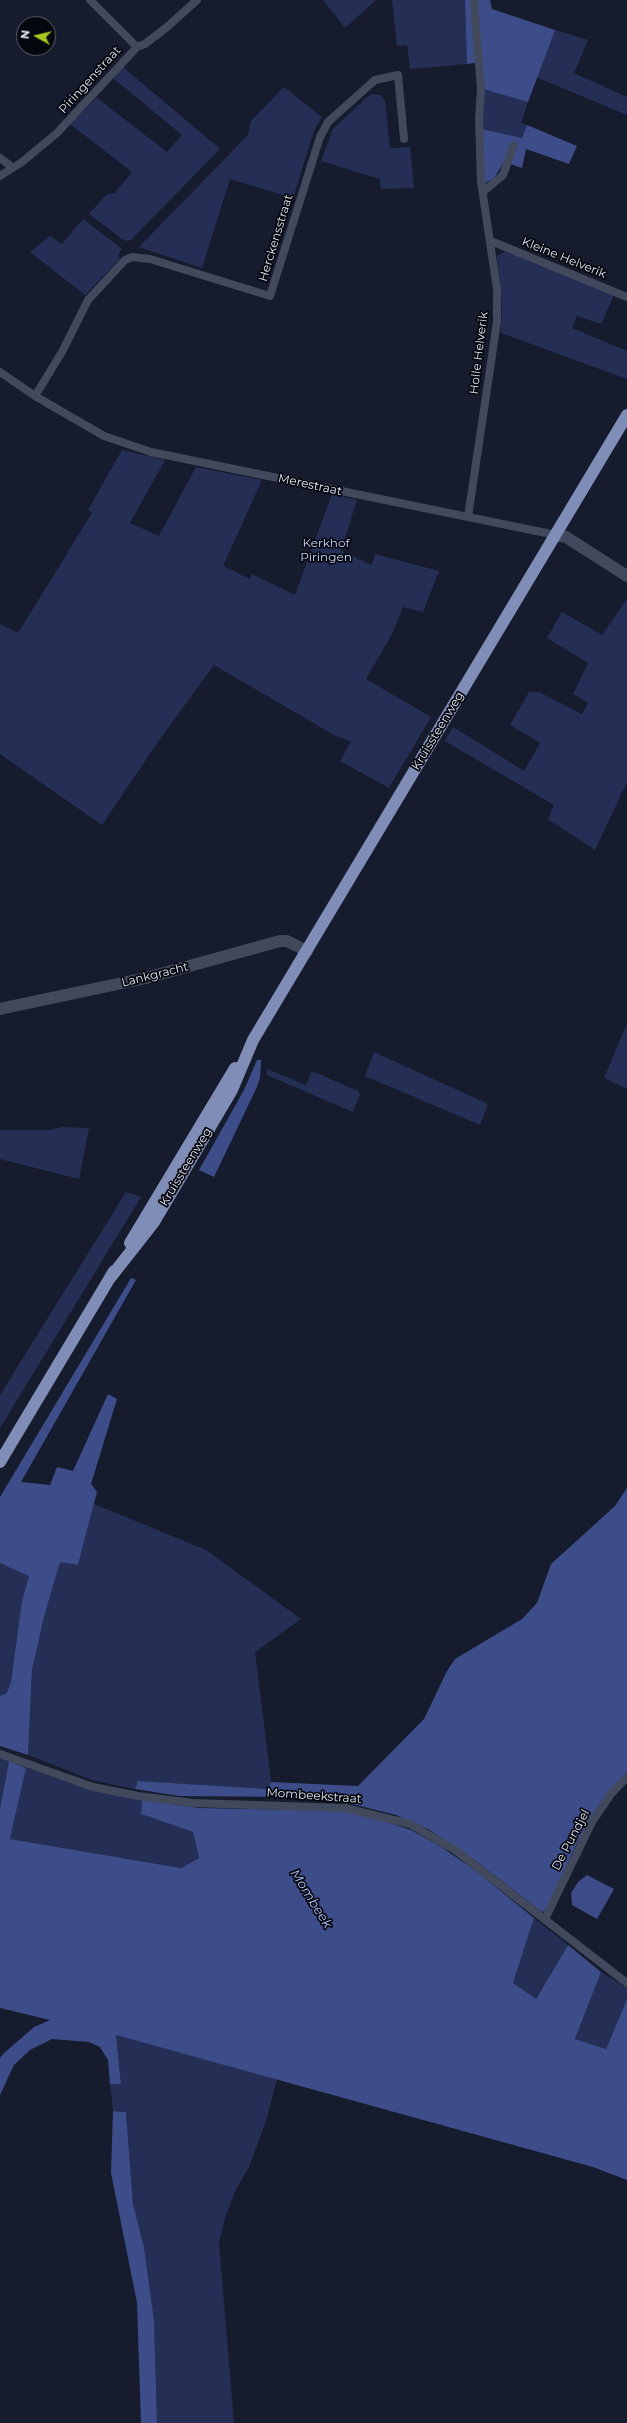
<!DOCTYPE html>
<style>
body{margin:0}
#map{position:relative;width:627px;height:2423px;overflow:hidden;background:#161c2d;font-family:Montserrat,sans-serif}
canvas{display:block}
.north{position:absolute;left:16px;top:16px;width:40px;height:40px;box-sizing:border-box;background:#05070e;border:1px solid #5c5f68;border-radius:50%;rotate:278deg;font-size:11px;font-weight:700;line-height:16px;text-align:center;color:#dee2ef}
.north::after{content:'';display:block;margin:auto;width:14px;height:18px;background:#a7c71e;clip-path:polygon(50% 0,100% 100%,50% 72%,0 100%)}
</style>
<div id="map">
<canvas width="627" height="2423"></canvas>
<div class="north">N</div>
</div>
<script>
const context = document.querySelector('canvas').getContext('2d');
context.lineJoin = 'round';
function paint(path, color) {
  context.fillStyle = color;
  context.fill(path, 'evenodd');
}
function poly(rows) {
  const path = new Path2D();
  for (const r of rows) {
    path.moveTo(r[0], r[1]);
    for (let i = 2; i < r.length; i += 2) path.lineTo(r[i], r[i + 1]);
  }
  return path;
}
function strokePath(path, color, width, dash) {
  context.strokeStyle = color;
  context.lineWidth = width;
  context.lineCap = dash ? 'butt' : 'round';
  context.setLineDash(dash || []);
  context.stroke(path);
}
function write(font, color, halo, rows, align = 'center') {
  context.font = font + ' Montserrat,sans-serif';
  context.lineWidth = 3.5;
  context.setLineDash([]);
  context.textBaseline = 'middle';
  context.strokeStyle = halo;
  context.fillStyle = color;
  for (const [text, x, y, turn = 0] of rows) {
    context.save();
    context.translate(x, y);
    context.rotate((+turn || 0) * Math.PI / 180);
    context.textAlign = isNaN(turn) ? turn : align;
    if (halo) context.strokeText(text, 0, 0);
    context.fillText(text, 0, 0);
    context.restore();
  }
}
const green = poly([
 [323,0,376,0,345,28],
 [392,0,465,0,467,64,410,69,407,45,397,46],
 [555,30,588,40,574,73,627,97,627,115,536,77],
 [123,67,220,149,131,240,127,241,122,239,89,214,107,194,114,194,132,172,70,124,97,98,167,152,182,135,113,78],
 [284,87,322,117,314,131,293,198,230,179,202,268,139,247,248,135,251,121],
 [483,89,528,102,521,123,527,125,522,138,482,129],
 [373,94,380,95,385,101,390,148,410,147,414,188,381,189,380,179,321,161,333,129,367,97],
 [83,219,122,249,118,255,120,259,85,295,30,252,50,236,62,244],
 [506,251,614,295,601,324,577,316,572,328,627,351,627,379,501,333,502,303,497,256],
 [122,450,165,460,130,523,159,536,196,467,262,480,223,566,250,579,252,574,295,595,332,494,357,500,341,551,372,565,375,554,439,571,423,612,403,607,392,634,366,679,431,717,389,788,340,761,351,742,334,735,214,665,155,746,102,825,0,754,0,624,18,633,92,513,88,510],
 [627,599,627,782,595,850,548,819,554,805,445,741,453,727,524,771,540,743,510,725,529,692,539,692,582,714,588,703,573,694,588,663,547,638,562,612,602,635],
 [627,1024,627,1089,604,1078],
 [374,1052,488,1104,480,1125,365,1076],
 [267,1069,306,1085,312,1071,358,1091,360,1095,353,1112,267,1075],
 [62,1127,89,1128,79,1179,0,1159,0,1130,49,1130],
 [126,1192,141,1197,0,1428,0,1395],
 [94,1504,206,1550,301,1619,255,1652,271,1782,270,1789,138,1781,135,1789,92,1780,28,1755,32,1670,44,1617,60,1561,78,1565],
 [0,1563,29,1575,22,1600,11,1682,7,1694,0,1696],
 [0,1758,9,1761,0,1809],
 [26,1768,94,1791,142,1800,141,1814,193,1832,199,1858,181,1868,10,1839],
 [534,1918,568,1945,535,2000,513,1983],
 [601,1972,627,1988,627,1999,606,2049,575,2039],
 [116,2035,277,2079,266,2121,249,2167,236,2189,225,2218,219,2243,234,2423,157,2423,154,2320,144,2247,133,2204,126,2112,113,2111,110,2084,121,2084]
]);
const forest = poly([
 [465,0,490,0,492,9,555,30,528,102,483,89,481,62,467,64],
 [527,125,577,146,569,164,526,149,522,168,504,162,494,178,484,184,482,129,522,138],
 [257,1060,261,1060,261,1063,260,1078,256,1089,214,1177,199,1170,244,1090],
 [131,1278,136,1280,21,1482,50,1485,57,1467,73,1471,108,1394,117,1399,91,1484,97,1492,78,1565,60,1562,44,1617,32,1670,28,1755,0,1746,0,1696,7,1693,11,1682,22,1600,29,1576,0,1563,0,1497],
 [627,1488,627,1772,591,1819,575,1847,546,1910,542,1912,476,1861,428,1829,396,1815,352,1804,297,1797,179,1796,135,1789,138,1781,269,1789,271,1782,358,1786,424,1719,447,1671,455,1659,522,1619,537,1603,551,1564,615,1506],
 [9,1761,26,1768,10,1839,181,1868,199,1858,193,1832,141,1814,142,1800,199,1808,344,1811,372,1817,411,1830,440,1846,476,1871,534,1918,513,1983,536,1999,568,1945,601,1972,575,2039,606,2049,627,1999,627,2180,593,2167,116,2035,121,2084,110,2084,108,2060,100,2047,89,2042,52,2039,30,2050,14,2065,0,2095,0,2058,3,2054,34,2027,50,2020,0,2008,0,1809],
 [113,2111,126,2112,133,2204,144,2247,154,2320,157,2423,141,2423,137,2303,111,2173]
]);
const water = poly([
 [587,1875,614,1889,597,1919,572,1905,571,1893,578,1882]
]);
const stream = poly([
 [0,1903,51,1893,61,1901,74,1906,96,1896,104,1886,116,1886,133,1876,145,1883,149,1883,158,1876,161,1877,166,1886,178,1881,181,1890,191,1896,202,1897,218,1888,224,1887,221,1870,224,1868,245,1870,256,1875,259,1873,263,1863,270,1863,282,1871,301,1906,312,1918,316,1931,328,1942,342,1946,364,1957,384,1961,392,1968,403,1971,406,1972,412,1967,419,1967,465,1988,484,1982,492,1987,493,1991,489,1999,491,2004,501,2009,510,2027,535,2032,548,2046,562,2053,575,2052,586,2055,599,2072,601,2076,596,2086,610,2104,627,2108]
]);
const street = poly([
 [90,0,137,47],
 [0,158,12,167],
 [0,176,22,162,57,133,137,47,145,44,167,27,197,0],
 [483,192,503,175,514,145],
 [491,241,627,297],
 [0,372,35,396,104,436,151,452,556,535],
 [35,396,62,352,88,300,125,260,132,257,150,259,270,296,320,137,328,122,375,80,398,75,404,139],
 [468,517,497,322,497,289,481,182,479,118,481,90,474,0],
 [0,1754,93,1787,138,1796,193,1803,345,1808,410,1824,455,1850,627,1983],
 [545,1919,592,1822,611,1794,627,1777]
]);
const secondary = poly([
 [556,535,566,537,627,576],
 [0,1009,146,978,280,941,287,941,307,951]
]);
const primary = poly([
 [130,1243,235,1068],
 [110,1278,154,1222,232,1090,253,1040,627,415],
 [0,1462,114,1271]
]);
const streetNames = [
 ["Piringenstraat",90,80,-48],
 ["Herckensstraat",276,238,-73],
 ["Kleine Helverik",564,258,22],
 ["Holle Helverik",479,353,-83],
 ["Merestraat",310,485,12],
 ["Kruissteenweg",438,731,-59],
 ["Lankgracht",155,975,-14],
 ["Kruissteenweg",186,1167,-59],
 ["Mombeekstraat",314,1796,4],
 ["De Pundjel",571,1840,-62]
];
const parkNames = [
 ["Kerkhof",326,543],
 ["Piringen",326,557]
];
const waterNames = [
 ["Mombeek",311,1899,58]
];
paint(green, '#252f56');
paint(forest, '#3d4d8a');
paint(water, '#3d4c89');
strokePath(stream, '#3d4c89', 3);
strokePath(street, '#42495d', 8);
strokePath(secondary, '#42495d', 12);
strokePath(primary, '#808db7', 12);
write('12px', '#dee2ef', '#05070e', streetNames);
write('12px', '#ccd9fe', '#05070e', parkNames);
write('italic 13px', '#b2c3fa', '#05070e', waterNames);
</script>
